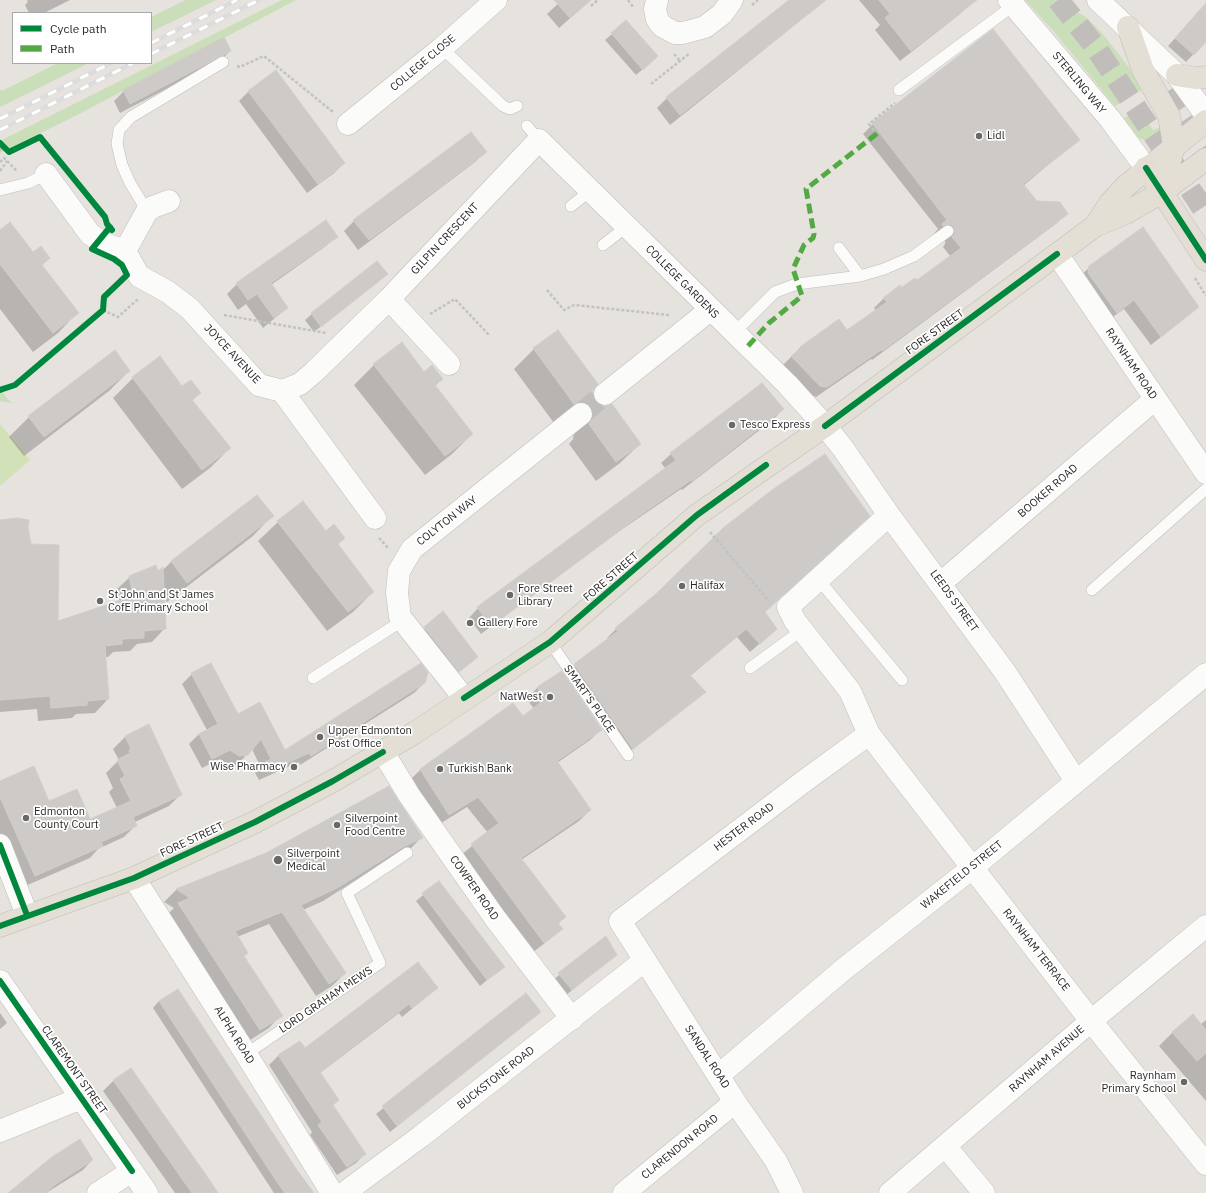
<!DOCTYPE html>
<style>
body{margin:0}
#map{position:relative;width:1206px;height:1193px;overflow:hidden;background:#e6e2de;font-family:"IBM Plex Sans",sans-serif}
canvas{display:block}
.legend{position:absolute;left:12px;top:12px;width:140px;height:52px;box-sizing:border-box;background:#fff;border:1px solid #a9a9a9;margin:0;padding:5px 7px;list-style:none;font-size:12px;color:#282828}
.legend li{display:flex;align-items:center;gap:8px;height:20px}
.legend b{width:20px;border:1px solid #a9a9a9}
</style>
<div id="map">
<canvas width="1206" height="1193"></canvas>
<ul class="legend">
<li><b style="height:5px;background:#00873e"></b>Cycle path</li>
<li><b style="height:5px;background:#53aa44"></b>Path</li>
</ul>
</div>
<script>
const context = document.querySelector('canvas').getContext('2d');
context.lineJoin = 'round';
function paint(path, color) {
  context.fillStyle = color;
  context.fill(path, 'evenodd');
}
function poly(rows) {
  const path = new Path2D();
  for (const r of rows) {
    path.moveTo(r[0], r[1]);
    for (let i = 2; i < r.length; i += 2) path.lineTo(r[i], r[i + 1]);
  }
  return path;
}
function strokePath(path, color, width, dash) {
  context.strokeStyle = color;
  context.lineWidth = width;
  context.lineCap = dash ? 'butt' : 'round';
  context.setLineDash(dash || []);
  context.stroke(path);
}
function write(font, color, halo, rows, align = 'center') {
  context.font = font + ' "IBM Plex Sans",sans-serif';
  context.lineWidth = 3.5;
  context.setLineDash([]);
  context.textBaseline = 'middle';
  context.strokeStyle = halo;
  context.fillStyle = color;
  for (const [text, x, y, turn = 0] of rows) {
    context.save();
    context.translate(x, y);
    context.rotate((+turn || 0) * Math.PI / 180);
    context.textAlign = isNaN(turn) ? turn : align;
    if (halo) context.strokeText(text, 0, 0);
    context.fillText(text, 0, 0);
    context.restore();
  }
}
const green = poly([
 [186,0,216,0,151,32,151,17],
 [282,0,296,0,79,114,0,153,0,141],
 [1025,0,1058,0,1087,18,1102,33,1127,65,1143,89,1115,106,1055,33],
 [58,63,89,63,0,107,0,89,2,91],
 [1140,111,1153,130,1161,127,1160,135,1153,140,1147,141,1139,138,1124,118],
 [0,388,6,397,12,403,0,401]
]);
const pitch = poly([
 [0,424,30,460,0,486]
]);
const shadow = poly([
 [27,0,70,0,44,13,29,13,25,5,28,2],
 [562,0,591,0,559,28,547,14],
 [791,0,826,0,670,125,657,108,667,98],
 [859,0,968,0,970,4,960,14,900,61,875,30,880,25],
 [1206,11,1206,41,1186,62,1168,46,1192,20],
 [993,31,1078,140,1023,186,1036,202,1066,213,1057,223,872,360,871,359,816,397,811,395,782,366,800,348,839,320,847,331,876,311,874,308,884,298,917,282,951,257,943,247,945,244,945,237,933,235,938,229,863,134,873,124],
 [612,34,650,63,636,75,605,40],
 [230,51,220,61,120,113,114,101,124,91],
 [249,91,344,163,334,173,307,193,239,101],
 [485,152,475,162,358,250,344,231,354,221],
 [0,231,32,253,49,258,41,266,77,313,58,333,33,352,0,309],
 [336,236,326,246,271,285,287,308,263,328,246,304,238,310,227,294,237,284],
 [1090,267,1198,307,1151,345,1124,309,1107,321,1080,276],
 [386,274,314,332,305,320,312,314],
 [534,349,592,389,592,396,594,402,640,444,620,463,596,481,569,444,573,439,574,433,554,423,514,369],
 [114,352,129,371,109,391,24,456,9,437,29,417],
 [374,365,442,379,435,386,472,434,452,454,425,475,354,385],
 [133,378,182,387,200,393,192,401,230,448,210,468,182,489,113,398],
 [783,409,774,419,682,490,681,489,621,530,481,634,469,618,478,608,666,469,661,463,671,454],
 [257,496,272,516,253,536,167,602,163,597,165,628,152,642,137,644,130,651,113,652,108,657,105,657,108,699,95,713,76,714,72,718,38,721,37,709,0,712,0,522,27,527,30,545,57,622,119,602,116,590,130,577,162,571,171,562],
 [278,522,326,533,337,545,373,592,353,612,327,631,258,541],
 [658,593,764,613,767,637,750,652,737,637,690,676,704,692,623,757,566,674,609,640,607,638,616,629],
 [443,612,470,663,452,678,418,635],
 [561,672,601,730,590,740,557,763,590,810,579,821,521,860,564,917,558,924,561,929,550,939,532,953,461,855,488,833,467,807,438,825,410,780,421,769,523,717,534,709,527,699,537,688],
 [192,674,237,715,284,751,425,682,414,693,300,765,299,762,259,780,255,773,261,768,252,749,237,765,229,766,220,759,202,768,189,744,199,734,207,730,182,684],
 [148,725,181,794,169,806,135,822,136,825,124,837,98,849,90,858,23,887,0,835,0,782,90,820,117,808,109,792,113,788,106,773,119,760,113,749,125,737],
 [421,838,409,850,389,859,323,901,303,910,345,973,332,986,316,996,269,924,237,937,247,953,243,957,281,1015,269,1028,247,1042,166,916,174,908,164,902,176,890,267,854],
 [439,882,503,967,480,986,416,901],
 [605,937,616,954,565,996,552,981],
 [437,988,402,1017,399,1013,320,1073,338,1100,332,1106,365,1154,356,1163,337,1175,310,1135,312,1132,269,1065,278,1056,299,1042,304,1050],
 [525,994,540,1012,390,1132,376,1114],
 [159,1001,312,1193,274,1193,153,1008],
 [0,1013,7,1023,0,1029],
 [1206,1020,1206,1101,1159,1046,1173,1032,1200,1025],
 [113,1081,217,1193,175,1193,103,1091],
 [92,1160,83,1170,46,1193,10,1193]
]);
const building = poly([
 [554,0,591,0,570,18,554,0],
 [789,0,826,0,680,115,666,97,789,0],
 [879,0,977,0,911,51,885,18,890,14,879,0],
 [1206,3,1206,42,1194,55,1175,38,1206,3],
 [626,20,658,56,643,70,611,33,626,20],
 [993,29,1080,140,1023,184,1037,201,1060,202,1068,214,882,351,881,350,827,387,820,386,791,356,801,349,800,347,839,319,847,330,887,302,883,298,900,285,902,287,915,278,917,280,961,248,952,237,955,233,954,227,950,224,943,226,942,224,947,220,872,123,993,29],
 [224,37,231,51,130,104,123,90,224,37],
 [276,70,345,163,318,184,248,91,276,70],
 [471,132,487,152,369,240,353,220,471,132],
 [326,220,338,237,271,283,288,308,274,318,257,294,248,300,236,283,326,220],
 [10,222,33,252,41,246,50,258,42,265,79,313,53,333,0,264,0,230,10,222],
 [1143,227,1199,307,1161,337,1134,300,1117,313,1088,273,1089,266,1143,227],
 [377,261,388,274,321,327,311,313,377,261],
 [558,330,598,384,593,390,593,395,595,401,601,406,606,406,612,404,641,444,616,462,589,424,593,418,593,413,591,407,585,402,580,402,574,404,533,348,558,330],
 [402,342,424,372,432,365,443,379,435,385,473,434,445,456,373,364,402,342],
 [115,350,130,371,44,437,28,416,115,350],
 [160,356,182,386,191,380,201,393,192,400,231,448,202,470,132,377,160,356],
 [762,383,784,409,692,481,691,480,632,521,491,626,477,607,676,460,670,453,762,383],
 [825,454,870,516,765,612,777,629,760,644,746,629,711,658,690,675,706,692,633,749,574,664,618,631,615,628,657,593,723,528,772,490,825,454],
 [257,495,274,516,187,583,171,561,257,495],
 [303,501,326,531,334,524,345,538,338,544,374,592,348,612,277,521,303,501],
 [17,518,29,520,28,527,31,544,59,545,58,621,133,596,129,576,156,565,158,571,163,567,166,629,144,631,144,638,122,639,122,644,105,646,109,699,87,701,87,705,51,708,50,696,0,700,0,520,17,518],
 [443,611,478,657,459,672,424,627,443,611],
 [211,663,238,714,260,702,285,750,421,663,428,673,425,683,311,756,309,753,269,771,265,762,271,759,261,739,248,755,239,756,230,750,212,759,199,734,218,724,191,673,211,663],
 [562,671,602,730,557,761,591,810,521,858,566,917,558,923,563,929,544,943,471,844,499,823,478,797,449,815,420,769,513,703,523,716,545,699,537,687,562,671],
 [149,724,182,795,133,817,137,826,101,842,103,846,35,876,0,797,0,781,34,766,49,801,77,789,90,819,131,801,120,779,125,776,117,760,130,753,129,750,131,749,125,736,149,724],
 [389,786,423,838,403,847,337,888,301,905,346,973,329,984,282,912,235,931,248,953,244,956,283,1016,260,1030,178,903,190,898,176,889,266,853,389,786],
 [439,881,505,967,487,980,422,893,439,881],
 [606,936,617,955,572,990,558,973,606,936],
 [418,962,438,988,412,1008,409,1004,320,1072,339,1100,333,1105,366,1154,347,1167,318,1125,322,1122,278,1055,300,1041,305,1048,418,962],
 [178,989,297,1170,314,1193,285,1193,277,1182,159,1001,178,989],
 [526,993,541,1012,397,1126,382,1106,526,993],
 [1193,1014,1206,1030,1206,1053,1197,1061,1172,1032,1193,1014],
 [131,1068,204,1172,218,1193,192,1193,113,1080,131,1068],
 [80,1139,93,1160,56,1184,45,1193,8,1193,52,1157,80,1139]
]);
const minorTunnel = poly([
 [581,414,605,394]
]);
const trunkTunnel = poly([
 [1058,0,1094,45,1206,213],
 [1164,94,1206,156]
]);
const path = poly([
 [628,0,634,8],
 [752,5,758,0],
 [591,6,598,0],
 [674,54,680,61],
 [237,66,240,67,264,56,333,112],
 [651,84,690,53],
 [877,134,869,124,895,103],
 [0,143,9,152,40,137,55,155],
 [0,150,4,147],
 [0,162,4,158,17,171],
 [0,171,7,161],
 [1195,278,1206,296],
 [547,290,564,310,574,305,669,315],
 [103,310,118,317,138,299],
 [430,314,455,299,490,336],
 [224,315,326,333],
 [710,532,769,601],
 [379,538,389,549]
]);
const service = poly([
 [442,48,503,106,510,109,517,106],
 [899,90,1014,5],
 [527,126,539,140],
 [0,190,28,183,46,174],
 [571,206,590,191],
 [147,211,130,183,122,165,117,144,119,130,131,117,223,62],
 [603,245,626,227],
 [839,248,860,276],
 [734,333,775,292,797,284,860,276,884,269,914,256,948,231],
 [819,580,902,680],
 [1092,590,1206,489],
 [550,642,628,755],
 [750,668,802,630],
 [313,678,394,626,400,617],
 [246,1054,380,963,347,893,407,853]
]);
const minor = poly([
 [657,0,655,9,657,19,662,26,675,33,683,33,705,27,722,14,732,0],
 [348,124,442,48,496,0],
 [46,174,90,234,105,244,125,251],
 [125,251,139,276,168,292,190,309,259,385,282,391,300,384,314,372,389,299,539,140,787,384,825,426,842,447,889,515,1005,672,1076,781],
 [125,251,147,211,153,207,169,201],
 [1057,254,1206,473],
 [389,299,449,364],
 [282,391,375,518],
 [605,394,710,310],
 [889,515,788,607,795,621,850,691,869,734,1091,1021,1206,1164],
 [941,583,1155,399],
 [464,698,400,617,397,593,399,571,412,549,581,414],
 [383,752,409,795,495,918,572,1019],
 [0,845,27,915],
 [134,878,246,1054,332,1193],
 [0,981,147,1193],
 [719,1075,844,969,972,868,1206,674],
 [0,1131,81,1098],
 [946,1147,984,1193],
 [98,1193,132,1171],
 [344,1193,420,1137,644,961],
 [624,1193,735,1102],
 [792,1193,776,1161,735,1102,620,921,807,779,869,734],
 [890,1193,1091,1021,1206,926]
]);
const tertiary = poly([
 [1009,0,1110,119,1146,168],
 [1098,0,1177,75,1206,115]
]);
const primary = poly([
 [1128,27,1143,70,1169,116,1174,146,1162,192],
 [1177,75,1197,78,1206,77],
 [1095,226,1110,203,1126,186,1206,121],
 [0,926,134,878,255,822,333,781,416,732,550,642,697,515,825,426,1095,226,1126,213,1162,192,1206,159]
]);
const trunk = poly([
 [1146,168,1206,260]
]);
const rail = poly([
 [151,43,237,0],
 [151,54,259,0],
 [0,119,111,63],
 [0,130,133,63]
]);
const quiet = poly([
 [748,346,769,323,802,296,793,269,804,245,813,238,814,234,806,189,879,132]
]);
const cycleway = poly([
 [0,143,9,152,40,137,105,217,107,224,112,230],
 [1146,168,1206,260],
 [0,390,15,385,103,310,104,297,127,275,122,265,114,259,92,249,110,227],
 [825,426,1057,254],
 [464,698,550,642,697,515,766,465],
 [0,845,27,915],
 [0,926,134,878,255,822,333,781,383,752],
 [0,981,132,1171]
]);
const markers = [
 [979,136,4,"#6a6968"],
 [732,425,4,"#6a6968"],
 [682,586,4,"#6a6968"],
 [510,595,4,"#6a6968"],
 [100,601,4,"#6a6968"],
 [470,623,4,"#6a6968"],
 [550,697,4,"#6a6968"],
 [320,737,4,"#6a6968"],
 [294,767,4,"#6a6968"],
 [440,769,4,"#6a6968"],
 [26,818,4,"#6a6968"],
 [337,825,4,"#6a6968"],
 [278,860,5,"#6a6968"],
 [1184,1082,4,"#6a6968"]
];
const streetNames = [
 ["COLLEGE CLOSE",423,63,-40],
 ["STERLING WAY",1079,83,50],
 ["GILPIN CRESCENT",445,239,-47],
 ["COLLEGE GARDENS",682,282,45],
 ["FORE STREET",935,332,-36],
 ["JOYCE AVENUE",232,354,47],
 ["RAYNHAM ROAD",1131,364,56],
 ["BOOKER ROAD",1048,491,-41],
 ["COLYTON WAY",447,521,-38],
 ["FORE STREET",611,577,-41],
 ["LEEDS STREET",954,601,54],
 ["SMART'S PLACE",589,699,55],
 ["HESTER ROAD",744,827,-37],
 ["FORE STREET",192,840,-25],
 ["WAKEFIELD STREET",962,875,-39],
 ["COWPER ROAD",474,888,55],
 ["RAYNHAM TERRACE",1036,950,52],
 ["LORD GRAHAM MEWS",326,1000,-34],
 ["ALPHA ROAD",234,1035,58],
 ["SANDAL ROAD",707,1057,57],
 ["RAYNHAM AVENUE",1047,1059,-41],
 ["CLAREMONT STREET",74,1070,55],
 ["BUCKSTONE ROAD",496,1078,-38],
 ["CLARENDON ROAD",680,1147,-39]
];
const poiNames = [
 ["Lidl",987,136],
 ["Tesco Express",740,425],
 ["Halifax",690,586],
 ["Fore Street",518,589],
 ["Library",518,602],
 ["St John and St James",108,595],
 ["CofE Primary School",108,608],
 ["Gallery Fore",478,623],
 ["NatWest",542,697,"right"],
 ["Upper Edmonton",328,731],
 ["Post Office",328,744],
 ["Wise Pharmacy",286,767,"right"],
 ["Turkish Bank",448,769],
 ["Edmonton",34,812],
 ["County Court",34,825],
 ["Silverpoint",345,819],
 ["Food Centre",345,832],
 ["Silverpoint",287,854],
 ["Medical",287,867],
 ["Raynham",1176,1076,"right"],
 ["Primary School",1176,1089,"right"]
];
paint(green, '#c9deb9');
paint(pitch, '#d3e1b8');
paint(shadow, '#0003');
paint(building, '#cdcac7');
strokePath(building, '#d1ceca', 1);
strokePath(minorTunnel, '#c0bdba', 22, [22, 11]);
strokePath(trunkTunnel, '#c0bdba', 22, [22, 11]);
strokePath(service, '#c0bebf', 12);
strokePath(minor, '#c0bebf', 23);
strokePath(tertiary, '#c0bebf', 23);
strokePath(primary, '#bfbdbc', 23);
strokePath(trunk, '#bfbdbc', 23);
strokePath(path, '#c3c2c2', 2.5, [3, 2]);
strokePath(service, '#fbfbfa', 11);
strokePath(minor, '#fbfbfa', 22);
strokePath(tertiary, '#fbfbfa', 22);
strokePath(primary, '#e3dfd4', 22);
strokePath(trunk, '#e4ddd4', 22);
strokePath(rail, '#dcdcdd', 4.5);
strokePath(rail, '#fff', 3, [9]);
strokePath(quiet, '#53aa44', 5, [10, 5]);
strokePath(cycleway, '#00873e', 6);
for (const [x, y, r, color] of markers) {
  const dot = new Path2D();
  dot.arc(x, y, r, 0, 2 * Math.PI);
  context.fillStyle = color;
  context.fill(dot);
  strokePath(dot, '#fff', 1.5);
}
write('11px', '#282828', '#fff', streetNames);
write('11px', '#282828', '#fff', poiNames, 'left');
</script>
